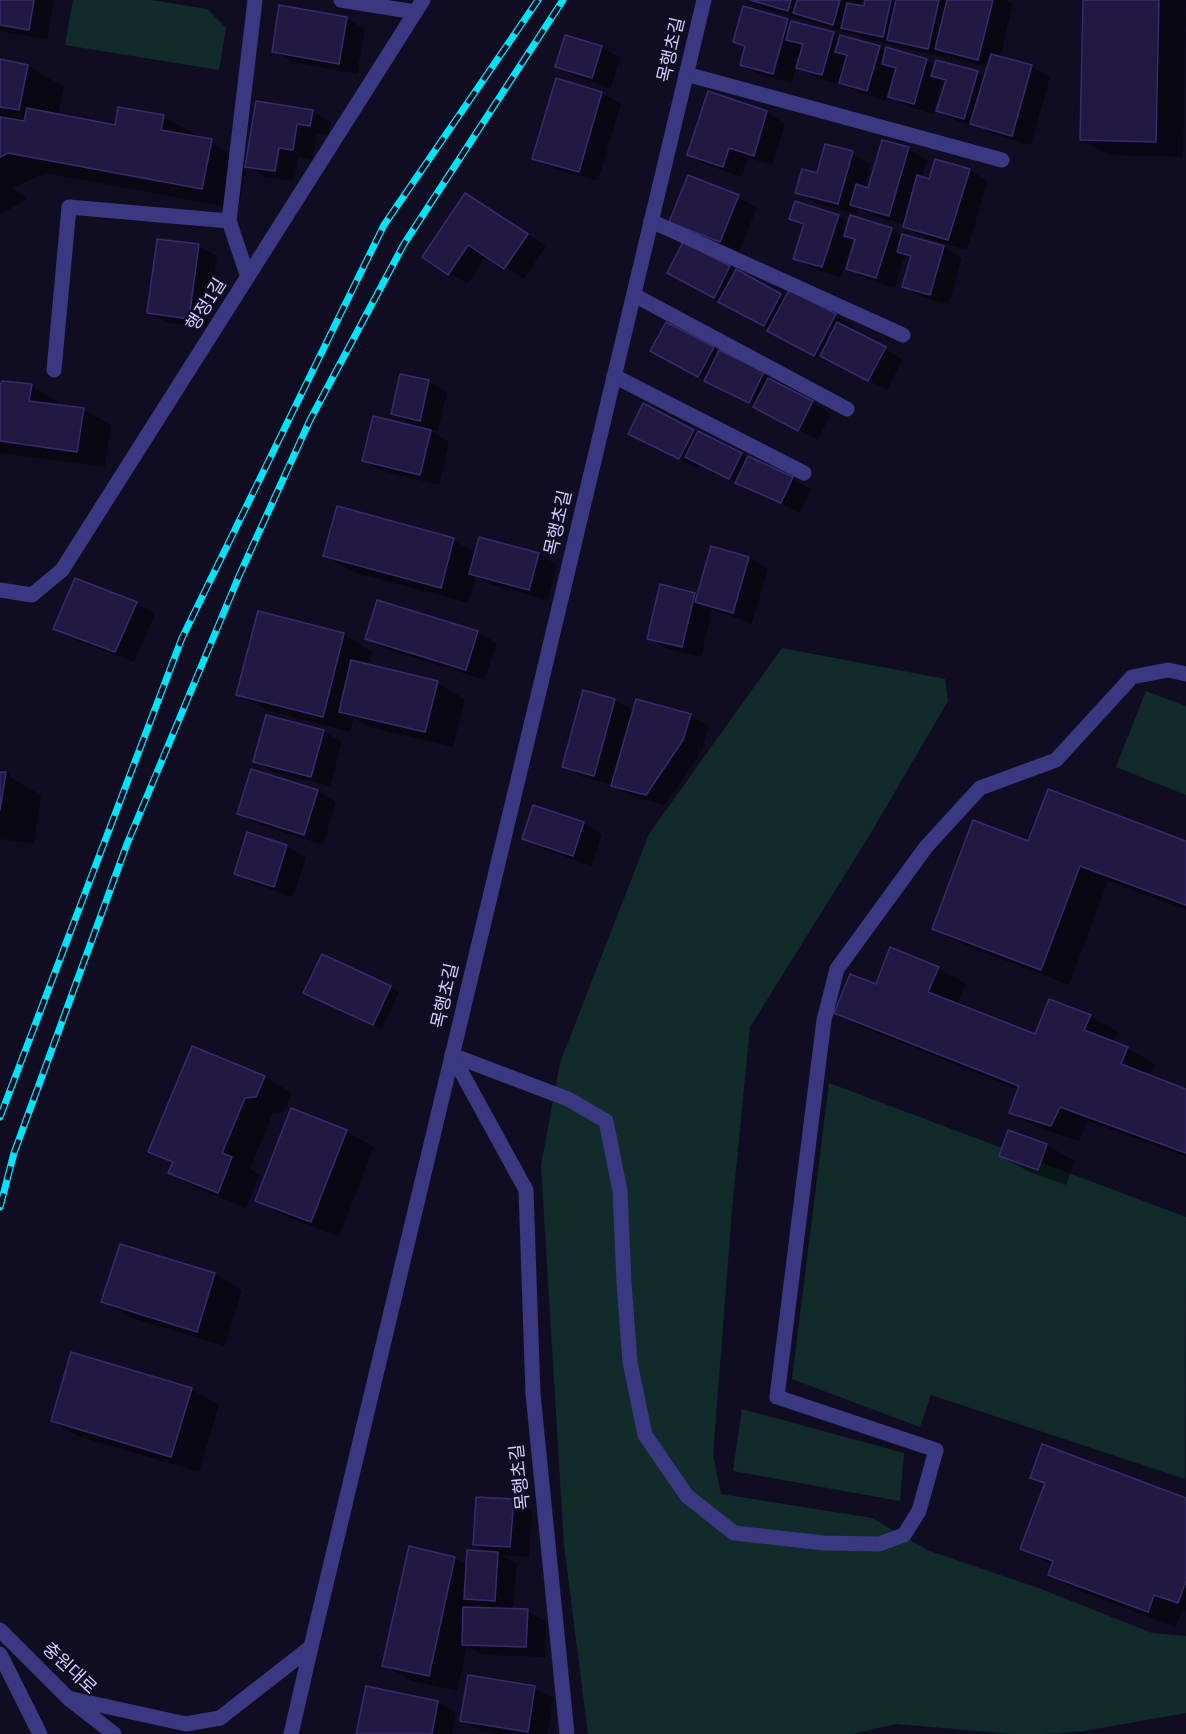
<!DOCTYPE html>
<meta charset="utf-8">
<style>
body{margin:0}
canvas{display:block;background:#100d22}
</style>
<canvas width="1186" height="1734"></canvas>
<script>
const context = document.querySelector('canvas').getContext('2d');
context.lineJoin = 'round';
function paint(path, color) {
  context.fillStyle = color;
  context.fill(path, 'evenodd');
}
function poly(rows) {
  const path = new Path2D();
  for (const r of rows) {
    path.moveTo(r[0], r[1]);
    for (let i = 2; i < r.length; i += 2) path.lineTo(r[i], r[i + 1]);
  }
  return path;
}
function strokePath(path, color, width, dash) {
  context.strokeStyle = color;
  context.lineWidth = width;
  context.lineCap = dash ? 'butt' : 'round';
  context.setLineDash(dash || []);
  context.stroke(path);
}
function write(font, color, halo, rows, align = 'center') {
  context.font = font + ' "Archivo Narrow","Noto Sans KR",sans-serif';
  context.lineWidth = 4.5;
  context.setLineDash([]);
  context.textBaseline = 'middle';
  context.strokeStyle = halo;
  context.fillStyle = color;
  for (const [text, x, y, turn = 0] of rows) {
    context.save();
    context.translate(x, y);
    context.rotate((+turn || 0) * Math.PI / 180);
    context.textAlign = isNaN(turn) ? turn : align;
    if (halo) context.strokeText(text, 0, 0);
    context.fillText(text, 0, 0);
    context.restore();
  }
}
const green = poly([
 [73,0,151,0,207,9,226,28,219,70,65,45],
 [782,648,945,679,948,701,869,836,750,1027,732,1210,713,1455,721,1494,872,1518,927,1550,1041,1589,1152,1633,1186,1636,1186,1713,1084,1731,1045,1734,1014,1734,896,1724,852,1734,588,1734,564,1545,541,1165,560,1063,649,834],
 [1146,691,1186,706,1186,795,1116,767],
 [829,1083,1186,1217,1185,1479,931,1395,920,1427,792,1379],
 [742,1409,904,1453,900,1501,733,1471]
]);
const shadow = poly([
 [0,0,54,0,47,40,0,31],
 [750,0,862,0,860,7,865,8,867,0,1007,0,1013,4,1000,58,1032,67,1050,77,1031,145,991,134,980,127,957,121,938,110,946,83,942,81,933,114,909,107,890,96,897,73,894,72,885,101,860,93,841,83,841,85,817,78,796,66,792,83,760,75,742,64,746,48,735,41,787,20,879,48,886,52,926,60,936,66,977,73,986,78,989,67,955,59,948,55,947,58,862,38,853,32,852,34,766,9],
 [1084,0,1186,0,1183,157,1109,155,1081,139],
 [346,18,365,29,357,74,293,62,274,51],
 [601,47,620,58,611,88,575,77,557,66],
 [0,61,28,66,64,87,58,116,116,127,164,117,247,162,312,111,331,122,329,135,316,133,312,160,298,157,294,181,265,177,247,166,238,209,45,173,13,188,27,199,0,215],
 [557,80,602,93,621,104,598,181,553,169,534,158],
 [709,93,767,112,785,123,773,165,748,158,742,177,707,165,689,155],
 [908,149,927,160,921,178,930,181,969,170,988,181,967,250,923,237,904,226,905,225,871,215,858,208,856,214,816,203,797,192,818,174,852,153,871,164,864,188,869,189],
 [689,177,738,197,757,208,739,251,690,232,671,221],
 [466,195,546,246,524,279,486,256,468,284,449,273],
 [838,216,849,223,891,229,903,236,944,247,962,258,949,304,922,297,904,286,912,258,905,255,895,288,866,279,848,269,856,241,853,239,841,277,814,269,795,258,805,226,791,218],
 [198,246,217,256,207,328,168,323,149,312],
 [729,267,786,298,789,292,835,316,854,326,852,330,903,359,887,390,835,363,833,365,787,341,770,329,687,283],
 [713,348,763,374,782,384,781,386,831,413,818,440,670,362],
 [428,382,447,392,438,431,425,428,449,442,439,485,382,471,364,460,415,427,392,414],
 [31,386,59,402,58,406,83,409,111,425,105,467,0,453,0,388],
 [644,405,811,489,800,513,700,464,698,469,648,444],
 [480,539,539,554,557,565,548,600,489,584,476,576,468,603,353,572,325,556,453,540,476,553],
 [712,547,749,558,768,569,752,623,712,610,701,657,667,649,648,638,661,586,698,596],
 [76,580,136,603,155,614,134,662,73,639,54,628],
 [378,601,478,632,497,643,485,680,386,649,367,638],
 [259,612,344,635,372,651,368,666,437,683,465,699,453,747,369,727,354,718,350,732,266,710,238,694],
 [614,700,634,711,690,715,709,726,702,751,665,805,632,796,613,785,582,777,564,766],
 [323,731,342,742,330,786,273,772,255,761],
 [0,768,11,774,10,777,41,795,34,844,0,839],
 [318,791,336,802,323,845,257,824,239,813],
 [534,807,584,823,602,834,592,866,543,849,524,839],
 [248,834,287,846,306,857,293,897,254,884,236,874],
 [1186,842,1186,910,1108,881,1069,985,962,944,934,928,1029,843],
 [938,968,966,984,957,1005,1036,1036,1090,1016,1118,1032,1113,1043,1127,1048,1155,1064,1150,1077,1186,1091,1186,1157,1088,1121,1079,1141,1038,1128,1011,1112,1019,1090,864,1028,836,1012,876,986],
 [391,987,399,992,382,1029,314,998],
 [193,1048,265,1077,292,1093,284,1112,273,1113,250,1169,260,1175,246,1208,198,1189,170,1173,174,1165,150,1151],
 [346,1131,374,1147,339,1237,285,1216,257,1200],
 [1009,1132,1047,1145,1075,1161,1066,1185,1029,1172,1001,1156],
 [121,1246,215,1274,242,1290,225,1346,131,1318,103,1302],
 [191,1389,219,1405,199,1472,80,1437,52,1421],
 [1032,1477,1186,1499,1186,1611,1183,1609,1176,1627,1077,1590,1049,1574,1053,1566,1022,1548,1046,1485],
 [513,1501,532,1512,529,1557,501,1555,517,1564,513,1610,527,1611,546,1622,545,1657,483,1655,467,1646,457,1691,412,1681,384,1665,455,1558,468,1566,490,1553,474,1544],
 [476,1604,485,1609,475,1609],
 [534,1688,553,1698,547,1734,499,1734,481,1731,462,1720],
 [438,1702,456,1713,452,1734,358,1734]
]);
const building = poly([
 [0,0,34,0,29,30,0,25,0,0],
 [750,0,791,0,788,11,750,0],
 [797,0,840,0,833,25,793,13,797,0],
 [865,0,891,0,883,37,841,28,847,3,864,6,865,0],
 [896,0,939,0,928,49,887,40,896,0],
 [947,0,993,0,978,60,935,49,947,0],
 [1083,0,1159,0,1156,142,1080,140,1083,0],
 [279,5,347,17,339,64,272,52,279,5],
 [743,6,788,19,773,74,740,65,745,46,733,42,743,6],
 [791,21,834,32,822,75,796,68,803,44,786,40,791,21],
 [565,35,602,46,592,78,555,67,565,35],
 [840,35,880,46,867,91,839,83,847,55,835,52,840,35],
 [886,47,927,59,914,104,888,97,896,68,882,64,886,47],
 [991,54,1032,65,1012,136,970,124,991,54],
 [0,59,28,65,19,110,0,107,0,59],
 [936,60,978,71,964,119,936,111,946,80,931,76,936,60],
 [556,78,602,92,579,172,532,159,556,78],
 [708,91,767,111,754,156,729,148,723,167,687,155,708,91],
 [256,101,313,110,310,126,297,124,293,150,279,148,275,171,245,167,256,101],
 [118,107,164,115,161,130,212,139,202,189,8,153,0,157,0,117,24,121,27,108,115,125,118,107],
 [882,140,909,147,889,216,850,205,856,184,868,188,882,140],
 [825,144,853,151,838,204,795,193,802,169,817,173,825,144],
 [935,159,970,169,948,240,903,227,917,175,929,179,935,159],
 [688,175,739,195,720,242,669,222,688,175],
 [465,193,528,234,504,269,468,245,448,275,422,257,465,193],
 [795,201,839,215,822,267,793,259,804,224,789,219,795,201],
 [850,215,892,228,876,278,846,269,855,239,844,236,850,215],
 [902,234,944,246,930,295,902,287,911,256,897,252,902,234],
 [157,239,199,244,189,319,147,313,157,239],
 [683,242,730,266,714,298,667,273,683,242],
 [736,269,781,294,764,326,718,302,736,269],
 [789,290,836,314,814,356,767,331,789,290],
 [666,322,714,347,698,377,650,351,666,322],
 [837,322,886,347,868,381,820,356,837,322],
 [719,350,764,372,749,403,704,381,719,350],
 [400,374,429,380,420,421,391,414,400,374],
 [768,378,813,401,798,431,753,407,768,378],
 [2,381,32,384,29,401,84,408,77,452,0,441,0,385,2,381],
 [643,403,694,430,679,459,628,434,643,403],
 [373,416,431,430,420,475,362,461,373,416],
 [698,431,742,453,729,479,685,457,698,431],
 [748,456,793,477,781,503,735,483,748,456],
 [337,506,454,538,441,588,323,556,337,506],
 [479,537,539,553,529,590,469,574,479,537],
 [711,546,749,557,733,613,695,602,711,546],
 [75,578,137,602,115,652,53,629,75,578],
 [660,584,695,593,682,647,647,639,660,584],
 [377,600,478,631,466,670,365,639,377,600],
 [258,611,344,633,323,717,236,695,258,611],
 [351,660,438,681,425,732,339,712,351,660],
 [583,690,615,699,594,776,562,767,583,690],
 [636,699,691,714,683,740,646,795,611,786,636,699],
 [266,715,324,730,311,777,253,762,266,715],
 [251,769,318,790,304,835,237,814,251,769],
 [0,772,6,772,0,810,0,772],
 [1048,789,1186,841,1186,905,1080,866,1041,970,932,929,973,820,1028,841,1048,789],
 [533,805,584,822,573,856,522,839,533,805],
 [247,832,287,845,274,887,234,874,247,832],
 [890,947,939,967,928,992,1035,1034,1049,999,1091,1015,1084,1030,1128,1047,1121,1064,1186,1089,1186,1153,1060,1107,1051,1126,1009,1113,1019,1086,834,1013,850,974,876,984,890,947],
 [322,954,391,986,373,1025,303,993,322,954],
 [192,1046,265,1076,256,1097,245,1098,222,1153,232,1157,218,1193,168,1173,173,1162,148,1152,192,1046],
 [291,1108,347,1130,311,1222,255,1201,291,1108],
 [1008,1130,1047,1144,1038,1170,999,1156,1008,1130],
 [120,1244,215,1273,197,1332,101,1302,120,1244],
 [71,1352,192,1388,171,1457,51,1421,71,1352],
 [1042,1444,1186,1498,1186,1581,1178,1603,1154,1595,1148,1612,1048,1575,1053,1561,1020,1549,1045,1483,1030,1478,1042,1444],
 [476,1497,514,1499,510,1547,473,1545,476,1497],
 [409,1546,455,1557,429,1676,382,1666,409,1546],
 [467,1550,498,1552,495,1601,464,1599,467,1550],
 [463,1607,528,1609,526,1647,462,1645,463,1607],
 [468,1675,535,1686,528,1732,460,1721,468,1675],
 [366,1686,438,1701,432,1734,356,1734,366,1686]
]);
const service = poly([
 [686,74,1002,160],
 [651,221,903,335],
 [634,295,847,409],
 [614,376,804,473],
 [452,1055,568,1099,606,1121,620,1191,624,1283,630,1362,645,1435,687,1496,734,1533,824,1543,879,1544,904,1535,919,1511,936,1450,777,1397,824,1020,837,969,926,847,980,788,1056,760,1132,677,1168,670,1186,674]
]);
const minor = poly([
 [341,0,415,12],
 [248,277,229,221,255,0],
 [54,370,69,207,229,221],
 [0,590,32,595,62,570,423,0],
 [452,1055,526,1190,533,1394,567,1734],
 [311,1647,704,0]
]);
const tertiary = poly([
 [0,1630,68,1698,114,1734],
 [0,1654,40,1734],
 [68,1698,186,1724,220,1718,311,1647],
 [291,1734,311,1647]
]);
const rail = poly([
 [0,1117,182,638,384,225,538,0],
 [0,1207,14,1153,127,844,239,576,310,420,404,244,563,0]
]);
const streetNames = [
 ["목행초길",672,50,-77],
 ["행정1길",207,305,-58],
 ["목행초길",559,523,-77],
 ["목행초길",446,996,-77],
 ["목행초길",521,1477,-96],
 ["충원대로",69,1669,43]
];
paint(green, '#102b2a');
paint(shadow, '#0007');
paint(building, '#211942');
strokePath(building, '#372b6f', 1.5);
strokePath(service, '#3a3881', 15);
strokePath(minor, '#3a3881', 15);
strokePath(tertiary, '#3a3881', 15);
strokePath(rail, '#00e4f9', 7);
strokePath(rail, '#100d22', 4.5, [14]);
write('18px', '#d3ceff', '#100d22', streetNames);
</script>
